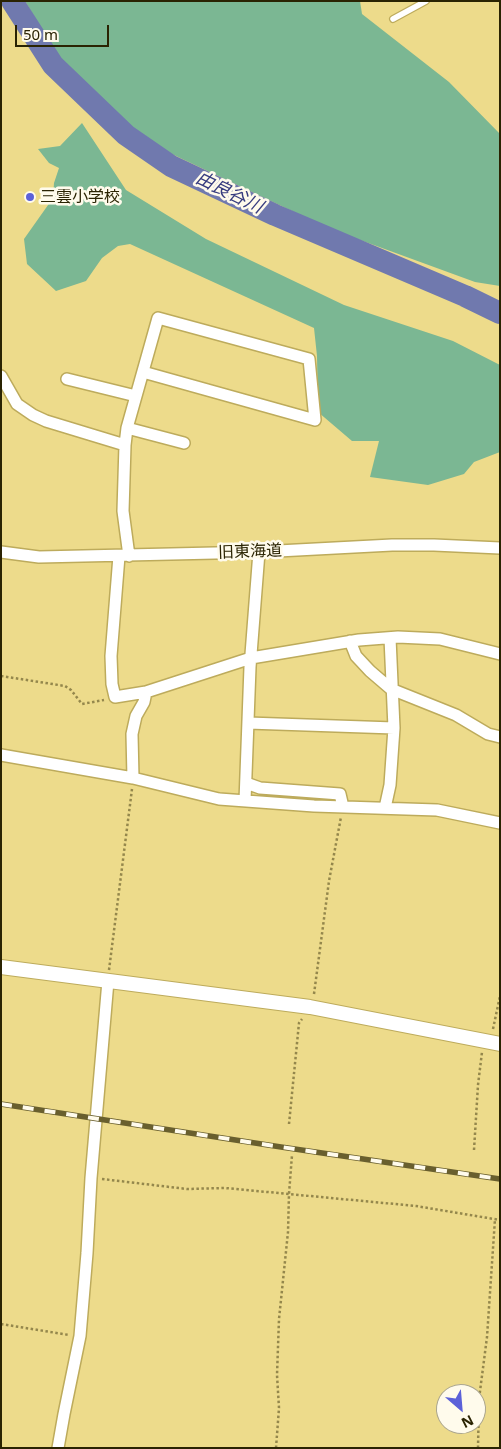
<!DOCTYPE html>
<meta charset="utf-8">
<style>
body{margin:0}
#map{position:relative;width:501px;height:1449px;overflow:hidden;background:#eddb8b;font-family:"Noto Sans",sans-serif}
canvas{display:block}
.frame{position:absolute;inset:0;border:2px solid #2a2302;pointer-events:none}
.north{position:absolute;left:436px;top:1384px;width:50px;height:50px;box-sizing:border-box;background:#fffbec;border:1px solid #aaa58e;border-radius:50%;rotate:153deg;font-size:14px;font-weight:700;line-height:20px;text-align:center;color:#2a2302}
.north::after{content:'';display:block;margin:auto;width:18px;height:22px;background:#5c61d8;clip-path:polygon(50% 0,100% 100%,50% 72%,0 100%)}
.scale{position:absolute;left:15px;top:25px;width:94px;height:22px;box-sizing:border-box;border:2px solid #2a2302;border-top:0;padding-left:6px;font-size:15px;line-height:18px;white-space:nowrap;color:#2a2302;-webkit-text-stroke:4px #fffbec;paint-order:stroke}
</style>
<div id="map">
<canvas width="501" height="1449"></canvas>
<div class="frame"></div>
<div class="north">N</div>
<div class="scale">50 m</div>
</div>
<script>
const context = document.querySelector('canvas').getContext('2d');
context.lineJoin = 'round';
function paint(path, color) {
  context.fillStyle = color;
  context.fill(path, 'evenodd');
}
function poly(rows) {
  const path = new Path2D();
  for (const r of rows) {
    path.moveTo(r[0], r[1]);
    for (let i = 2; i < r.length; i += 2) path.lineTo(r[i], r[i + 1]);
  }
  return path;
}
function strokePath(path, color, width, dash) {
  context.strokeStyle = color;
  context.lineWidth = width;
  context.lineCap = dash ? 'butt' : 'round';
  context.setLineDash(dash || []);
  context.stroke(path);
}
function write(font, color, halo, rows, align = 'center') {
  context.font = font + ' "Noto Sans","Noto Sans JP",sans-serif';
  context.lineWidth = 5;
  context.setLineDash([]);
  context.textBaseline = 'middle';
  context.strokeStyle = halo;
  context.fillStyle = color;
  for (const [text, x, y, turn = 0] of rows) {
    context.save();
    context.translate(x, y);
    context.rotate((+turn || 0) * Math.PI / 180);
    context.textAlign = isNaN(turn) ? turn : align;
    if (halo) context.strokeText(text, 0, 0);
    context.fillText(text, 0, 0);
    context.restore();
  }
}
const forest = poly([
 [25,1,360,1,362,14,449,82,500,134,500,286,475,282,330,229,136,137,58,57],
 [82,123,126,190,206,239,344,305,453,341,500,365,500,452,474,462,464,474,428,485,370,477,379,441,352,441,318,412,317,356,314,328,130,244,118,246,102,258,86,281,56,291,27,264,24,239,53,198,54,183,59,168,49,163,38,149,60,146]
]);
const river = poly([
 [12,1,53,65,126,135,171,166,275,215,465,296,500,313]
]);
const path = poly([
 [1,676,65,686,71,690,82,704,104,700],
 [109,970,132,789],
 [314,994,329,881,341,817],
 [493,1029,500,996],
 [289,1124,299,1023,302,1019],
 [474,1150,478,1085,482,1052],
 [102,1179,187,1189,225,1188,416,1206,500,1220],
 [1,1324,69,1335],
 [276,1448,279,1408,277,1375,279,1319,288,1232,289,1194,292,1155],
 [478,1448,479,1399,487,1337,495,1219]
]);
const service = poly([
 [393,19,426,1]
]);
const minor = poly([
 [1,376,17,404,33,415,46,421,125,445],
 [67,379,136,396],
 [127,428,184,443],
 [1,552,39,557,259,552,392,545,434,545,500,548],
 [119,556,111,656,112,684,115,697,146,692,144,702,136,716,132,734,133,778],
 [129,556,123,511,125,445,127,428,158,318,309,359,315,420,143,372],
 [350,641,356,656,370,671,391,689,456,715,488,734,500,737],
 [146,692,251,658,359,640,398,637,440,639,500,654],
 [248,723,394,728],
 [1,755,133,778,219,799,314,806,437,810,500,823],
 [246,783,260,788,340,794,343,807],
 [245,801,250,667,259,552],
 [385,808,390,785,394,728,390,638],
 [58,1448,64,1414,80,1336,87,1253,91,1178,108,981]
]);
const tertiary = poly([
 [1,967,310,1007,500,1044]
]);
const rail = poly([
 [1,1104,281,1147,500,1179]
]);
const markers = [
 [30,197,5,"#5c61d8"]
];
const poiNames = [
 ["三雲小学校",40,197]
];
const streetNames = [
 ["旧東海道",250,552,-2]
];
const waterNames = [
 ["由良谷川",229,193,26]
];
paint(forest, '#7bb793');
strokePath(river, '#7079ae', 22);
strokePath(service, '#bdab5c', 8);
strokePath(minor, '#bdab5c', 14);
strokePath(tertiary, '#bdab5c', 16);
strokePath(path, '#94874c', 2.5, [2.5, 2.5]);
strokePath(service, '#fff', 5.5);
strokePath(minor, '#fff', 11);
strokePath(tertiary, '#fff', 14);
strokePath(rail, '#695f2e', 5.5);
strokePath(rail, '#fffbec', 4, [11]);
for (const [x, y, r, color] of markers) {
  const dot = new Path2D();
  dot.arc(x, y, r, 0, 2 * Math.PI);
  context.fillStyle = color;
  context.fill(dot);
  strokePath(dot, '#fffbec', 2);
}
write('16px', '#2a2302', '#fffbec', poiNames, 'left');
write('16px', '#2a2302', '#fffbec', streetNames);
write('italic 18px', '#373c7f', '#fffbec', waterNames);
</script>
